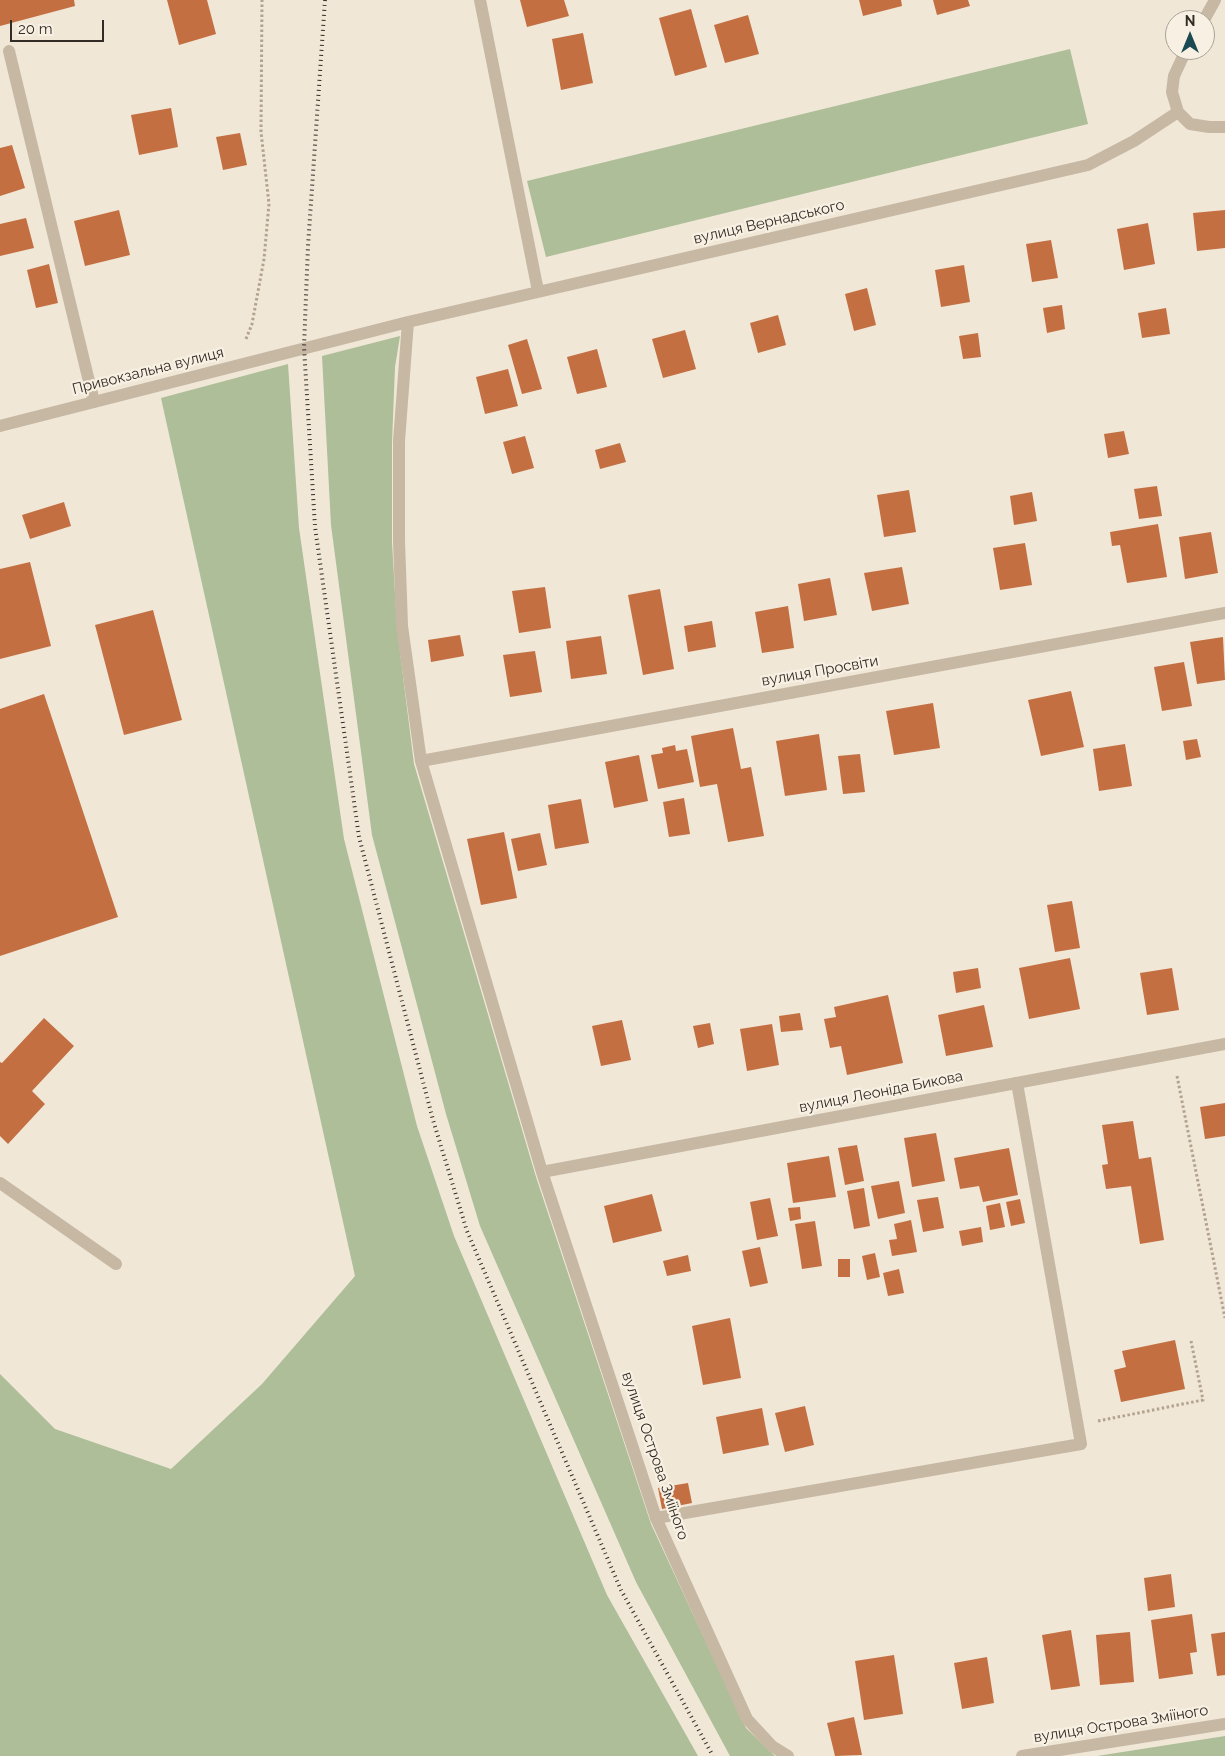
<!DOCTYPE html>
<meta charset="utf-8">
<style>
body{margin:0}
#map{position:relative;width:1225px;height:1756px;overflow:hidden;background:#f0e7d7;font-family:Raleway,sans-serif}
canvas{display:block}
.north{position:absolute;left:1165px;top:10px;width:50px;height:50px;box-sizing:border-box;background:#f8f1e3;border:1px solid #a9a297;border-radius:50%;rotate:0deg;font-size:14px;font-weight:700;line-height:20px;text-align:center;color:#332b25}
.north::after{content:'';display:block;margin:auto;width:18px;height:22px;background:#1c4a53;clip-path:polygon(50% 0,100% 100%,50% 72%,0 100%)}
.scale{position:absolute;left:10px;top:20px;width:94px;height:22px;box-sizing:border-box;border:2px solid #332b25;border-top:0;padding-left:6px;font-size:15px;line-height:18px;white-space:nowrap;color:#332b25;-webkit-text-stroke:4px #f8f1e3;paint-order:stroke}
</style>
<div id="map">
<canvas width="1225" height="1756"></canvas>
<div class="north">N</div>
<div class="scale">20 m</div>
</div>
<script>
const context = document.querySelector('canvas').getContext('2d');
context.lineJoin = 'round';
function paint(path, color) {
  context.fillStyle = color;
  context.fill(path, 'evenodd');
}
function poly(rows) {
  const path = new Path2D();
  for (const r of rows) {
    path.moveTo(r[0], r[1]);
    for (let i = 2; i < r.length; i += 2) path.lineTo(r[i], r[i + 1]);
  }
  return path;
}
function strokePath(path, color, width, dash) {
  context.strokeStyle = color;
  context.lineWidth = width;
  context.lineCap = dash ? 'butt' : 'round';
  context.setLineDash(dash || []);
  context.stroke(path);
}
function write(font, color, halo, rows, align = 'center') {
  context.font = font + ' Raleway,sans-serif';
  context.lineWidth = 4.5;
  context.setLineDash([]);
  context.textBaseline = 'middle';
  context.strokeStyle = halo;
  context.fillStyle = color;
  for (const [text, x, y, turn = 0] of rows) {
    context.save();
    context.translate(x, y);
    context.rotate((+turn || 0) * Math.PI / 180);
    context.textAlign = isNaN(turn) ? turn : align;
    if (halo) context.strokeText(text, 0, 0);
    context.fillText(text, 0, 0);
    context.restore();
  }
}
const green = poly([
 [1070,49,1088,124,546,257,527,181],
 [400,336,395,367,392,443,392,542,397,628,414,764,536,1177,651,1524,746,1728,775,1756,730,1756,636,1582,480,1226,446,1114,372,835,331,525,322,356],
 [288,364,299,528,344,839,417,1126,454,1236,607,1595,698,1756,0,1756,0,1374,55,1429,171,1469,262,1384,355,1276,161,398],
 [1225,1736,1225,1756,1097,1756]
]);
const building = poly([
 [0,0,74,0,75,6,0,26],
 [167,0,207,0,216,34,179,45],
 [520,0,564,0,569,16,527,27],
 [859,0,901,0,902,6,863,16],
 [933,0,968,0,970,6,937,15],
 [691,9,707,67,675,76,659,18],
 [748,15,759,54,725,63,714,25],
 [583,33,593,83,561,90,552,39],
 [171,108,178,147,139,155,131,115],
 [240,133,247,165,223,170,216,137],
 [12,145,25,188,0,196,0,148],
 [119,210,130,255,85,266,74,221],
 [1225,210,1225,248,1197,251,1193,213],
 [26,218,34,248,0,256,0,224],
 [1148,223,1155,264,1124,270,1117,229],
 [1051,240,1058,278,1032,282,1026,244],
 [49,264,58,303,36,308,27,270],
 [964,265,970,302,941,307,935,270],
 [867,288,876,325,854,331,845,294],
 [1062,305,1065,329,1047,333,1043,308],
 [1166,308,1170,334,1142,338,1138,313],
 [778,315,786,345,758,353,750,323],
 [685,330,696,369,663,378,652,339],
 [978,333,981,357,963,359,959,336],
 [527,339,542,389,522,394,508,345],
 [597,349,607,387,577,394,567,357],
 [508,369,518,406,485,414,476,377],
 [1124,431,1129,454,1108,458,1104,434],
 [525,436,534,468,512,474,503,442],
 [620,443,626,462,600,469,595,450],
 [1157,486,1162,516,1139,519,1134,489],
 [909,490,916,532,884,537,877,495],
 [1032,492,1037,521,1014,525,1010,496],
 [64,502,71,526,30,539,22,515],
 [1158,524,1167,577,1127,583,1120,545,1112,546,1110,532],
 [1211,532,1218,573,1185,579,1179,537],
 [1025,543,1032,585,1000,590,993,548],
 [30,562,51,646,0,659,0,569],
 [902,567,909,604,872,611,864,573],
 [830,578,837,615,804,621,798,584],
 [545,587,551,628,519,633,512,591],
 [660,589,674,669,643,675,628,595],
 [788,606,794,648,762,653,755,612],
 [153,610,182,720,124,735,95,625],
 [712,621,716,647,688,652,684,626],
 [460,635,464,656,431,662,428,640],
 [601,636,607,674,571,679,566,641],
 [1223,637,1225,680,1197,684,1190,642],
 [535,651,542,692,510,697,503,655],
 [1184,662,1192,706,1162,711,1154,667],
 [1071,691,1084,747,1041,756,1028,700],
 [44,694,118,917,0,956,0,709],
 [933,703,940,748,894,755,886,711],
 [733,728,741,769,751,767,764,836,728,842,717,784,700,787,691,736],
 [819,734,827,790,785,796,776,741],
 [1197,739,1201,757,1186,760,1183,741],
 [1125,744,1132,786,1099,791,1093,749],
 [675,745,676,751,687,749,694,782,658,789,651,755,663,753,662,748],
 [860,754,865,792,843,794,838,756],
 [639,755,648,801,614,808,605,762],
 [684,798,690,834,669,837,663,802],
 [581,799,589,843,555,849,548,805],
 [504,832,517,898,481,905,467,839],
 [540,833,547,865,518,871,511,839],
 [1072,901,1080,948,1055,952,1047,905],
 [1070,958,1080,1009,1029,1019,1019,968],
 [978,968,981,988,956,993,953,972],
 [1172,968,1179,1010,1147,1015,1140,973],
 [888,995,903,1063,847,1075,841,1046,830,1048,824,1019,836,1017,834,1007],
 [984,1005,993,1047,946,1056,938,1015],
 [800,1013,803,1030,781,1032,779,1016],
 [44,1018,74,1046,32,1091,45,1104,8,1144,0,1136,0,1062,2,1063],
 [622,1020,631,1060,601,1066,592,1026],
 [710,1023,714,1044,698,1048,693,1026],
 [772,1024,779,1065,747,1071,740,1029],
 [1225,1103,1225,1136,1205,1139,1200,1107],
 [1133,1121,1139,1159,1151,1157,1164,1240,1140,1244,1131,1186,1106,1189,1102,1165,1108,1164,1102,1125],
 [936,1133,945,1181,912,1187,904,1138],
 [857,1145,864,1181,845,1185,838,1148],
 [1009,1148,1018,1195,983,1202,979,1186,960,1189,954,1158],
 [829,1156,836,1197,793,1203,787,1163],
 [899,1181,905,1213,878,1219,871,1186],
 [864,1188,870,1226,854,1229,847,1191],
 [652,1194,662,1231,613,1243,604,1206],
 [938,1197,944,1228,923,1232,917,1200],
 [770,1198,778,1236,757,1240,750,1202],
 [1020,1199,1025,1223,1011,1226,1006,1202],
 [1000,1203,1005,1227,990,1230,986,1206],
 [800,1207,801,1219,790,1221,788,1208],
 [911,1220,917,1252,892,1256,889,1240,897,1239,894,1224],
 [815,1221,822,1266,802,1269,795,1224],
 [981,1227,983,1242,962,1246,959,1231],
 [760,1247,768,1283,750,1287,742,1251],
 [875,1253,880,1277,867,1280,862,1256],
 [688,1255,691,1271,667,1276,663,1261],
 [838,1259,850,1259,850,1277,838,1277],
 [899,1269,904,1293,888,1296,883,1273],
 [730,1318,741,1378,703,1385,692,1326],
 [1175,1340,1185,1389,1121,1402,1114,1370,1126,1367,1122,1351],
 [805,1406,814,1445,785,1452,775,1413],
 [762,1408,769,1445,723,1454,716,1417],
 [688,1483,692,1503,662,1509,658,1488],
 [1171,1574,1175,1607,1148,1611,1144,1578],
 [1192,1614,1197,1652,1190,1653,1193,1674,1159,1679,1151,1620],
 [1071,1630,1080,1686,1051,1690,1042,1635],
 [1130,1632,1134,1682,1100,1685,1096,1635],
 [1225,1632,1225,1675,1217,1676,1211,1634],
 [894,1655,903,1714,864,1720,855,1661],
 [987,1657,994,1703,962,1709,954,1663],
 [854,1717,862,1755,835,1756,827,1723]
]);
const path = poly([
 [246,339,252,324,264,259,269,204,261,132,262,0],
 [1177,1076,1225,1318],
 [1098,1421,1203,1400,1191,1341]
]);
const service = poly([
 [9,51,94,402],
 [0,1183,116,1264],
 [656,1518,1081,1444,1017,1083]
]);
const minor = poly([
 [480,0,538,291],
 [408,322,399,441,399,541,402,626,421,761,542,1172,656,1518,747,1719,772,1746,788,1756],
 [0,426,408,322,1088,165,1134,141,1178,112],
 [421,761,1225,613],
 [542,1172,1225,1044],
 [1022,1756,1225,1724]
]);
const tertiary = poly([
 [1204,20,1215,0],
 [1186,50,1174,76,1172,92,1178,112,1190,124,1209,127,1225,127]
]);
const rail = poly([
 [325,0,308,246,304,347,315,527,359,837,433,1120,467,1231,621,1590,713,1756]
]);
const streetNames = [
 ["вулиця Вернадського",769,222,-13],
 ["Привокзальна вулиця",148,371,-14],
 ["вулиця Просвіти",820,671,-10],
 ["вулиця Леоніда Бикова",881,1092,-11],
 ["вулиця Острова Зміїного",655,1456,71],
 ["вулиця Острова Зміїного",1121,1724,-9]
];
paint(green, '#adbe98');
paint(building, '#c36f42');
strokePath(path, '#b3a28e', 3, [2.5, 2.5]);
strokePath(service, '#c7b8a4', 12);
strokePath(minor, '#c7b8a4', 12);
strokePath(tertiary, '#c7b8a4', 12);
strokePath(rail, '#332b25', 4, [1, 4]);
write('15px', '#332b25', '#f8f1e3', streetNames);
</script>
